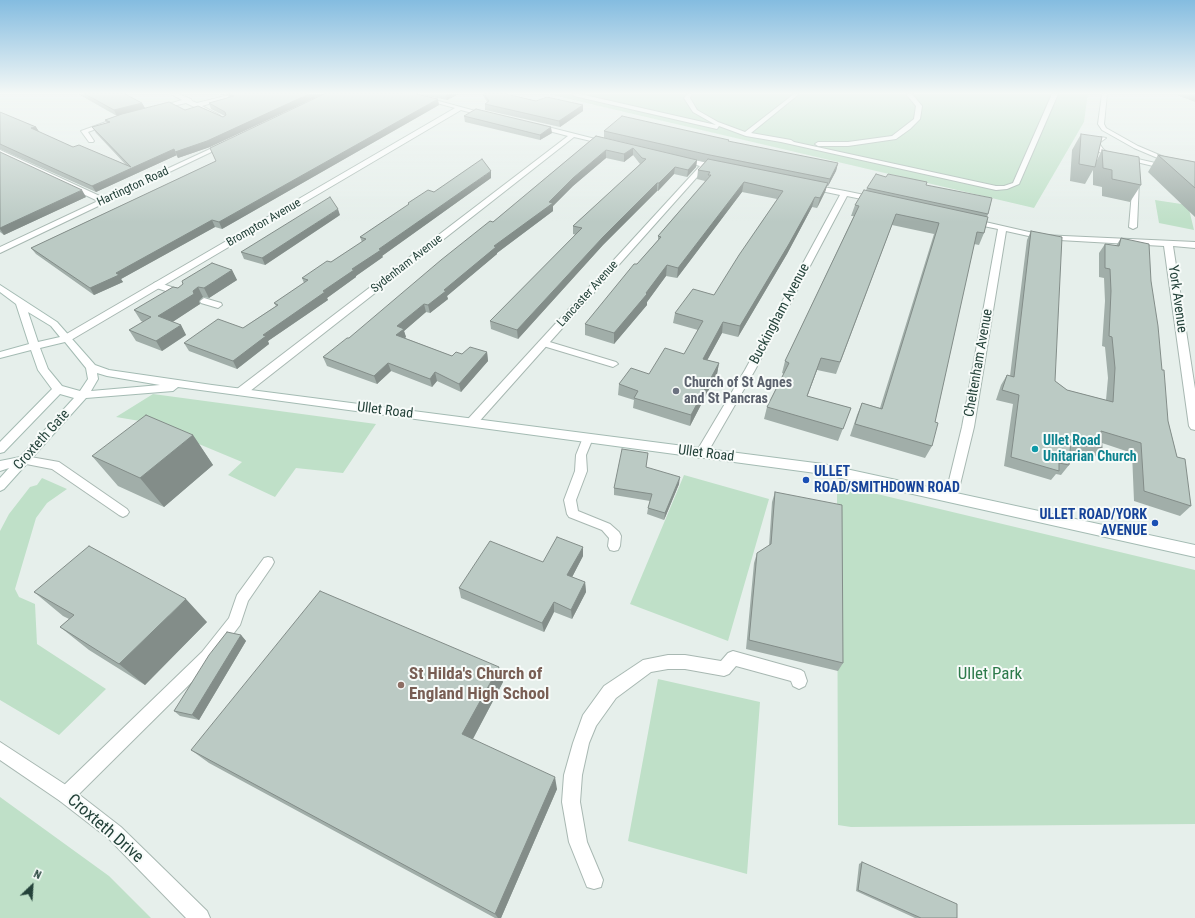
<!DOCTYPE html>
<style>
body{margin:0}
#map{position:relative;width:1195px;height:918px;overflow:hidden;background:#e6efeb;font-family:"Roboto Condensed",sans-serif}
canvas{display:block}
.north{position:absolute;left:12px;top:866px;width:40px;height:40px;-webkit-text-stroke:3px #f7fbf9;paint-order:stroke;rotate:25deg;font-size:11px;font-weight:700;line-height:16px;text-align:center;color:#24423a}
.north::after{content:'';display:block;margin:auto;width:14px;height:18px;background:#24423a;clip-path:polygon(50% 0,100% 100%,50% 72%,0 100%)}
</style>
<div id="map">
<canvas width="1195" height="918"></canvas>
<div class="north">N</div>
</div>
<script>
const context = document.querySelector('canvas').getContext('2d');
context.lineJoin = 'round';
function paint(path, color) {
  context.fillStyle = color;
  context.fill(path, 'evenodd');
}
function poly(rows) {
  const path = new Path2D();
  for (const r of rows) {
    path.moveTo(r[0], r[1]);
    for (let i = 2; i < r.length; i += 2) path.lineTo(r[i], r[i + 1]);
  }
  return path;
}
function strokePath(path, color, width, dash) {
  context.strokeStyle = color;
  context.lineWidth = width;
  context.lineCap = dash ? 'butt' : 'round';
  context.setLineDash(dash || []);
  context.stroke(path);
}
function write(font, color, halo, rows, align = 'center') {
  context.font = font + ' "Roboto Condensed",sans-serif';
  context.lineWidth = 4;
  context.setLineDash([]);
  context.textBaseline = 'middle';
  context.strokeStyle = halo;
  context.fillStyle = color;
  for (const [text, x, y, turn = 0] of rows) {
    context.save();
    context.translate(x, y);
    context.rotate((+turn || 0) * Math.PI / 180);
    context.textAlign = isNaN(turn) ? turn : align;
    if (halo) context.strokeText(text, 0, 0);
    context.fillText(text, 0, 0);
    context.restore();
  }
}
const green = poly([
 [548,94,1088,94,1084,122,1034,208],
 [1155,200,1188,205,1194,230,1159,223],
 [153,394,376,424,343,473,296,468,275,497,228,475,242,462,146,422,116,417],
 [684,475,769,499,728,641,630,604],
 [42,478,67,489,47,503,36,518,15,589,19,597,35,604,37,644,106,689,59,735,0,700,0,531,9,514,30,487,37,485],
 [852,488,1195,570,1195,824,851,827,838,825,837,494],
 [658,679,760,702,747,874,628,841],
 [0,797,109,876,151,918,0,918]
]);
const lane = poly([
 [572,94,580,94,716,125,693,112,684,98,687,94,691,94,690,98,697,110,718,122,745,132,794,94,799,94,751,133,791,140,794,142,996,186,1004,186,1013,183,1052,94,1058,94,1019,184,1007,189,996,190,781,142,746,136,719,126,717,129,574,96,572,94],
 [906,94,912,94,922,106,920,119,910,129,896,139,848,146,818,146,815,144,818,142,848,142,892,136,914,119,916,106,906,94],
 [1102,94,1107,94,1104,124,1106,128,1138,146,1164,157,1195,164,1195,168,1160,159,1134,148,1102,130,1098,124,1102,94],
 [1101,137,1106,138,1099,143,1103,149,1107,152,1195,172,1195,176,1103,154,1098,151,1093,142,1101,137],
 [1136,178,1139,180,1137,227,1133,229,1129,227,1133,180,1136,178],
 [157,282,186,292,187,294,183,297,154,287,153,285,154,283,157,282],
 [204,298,221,303,222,305,218,308,201,303,200,301,204,298],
 [543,340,616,362,618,364,613,367,540,345,538,343,543,340],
 [588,434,592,435,593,438,586,455,587,471,576,500,578,511,610,524,619,532,621,536,620,546,618,550,614,551,610,550,608,546,609,538,602,530,569,517,567,514,564,500,575,471,576,455,584,435,588,434],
 [25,456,59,462,127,509,129,512,127,515,123,517,119,515,52,469,21,463,19,460,21,457,25,456],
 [268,557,272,558,274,562,272,566,248,601,240,625,212,662,72,801,66,803,60,801,58,795,60,789,202,652,229,618,237,595,264,558,268,557]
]);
const street = poly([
 [171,94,178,94,191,99,192,101,197,103,233,94,241,94,202,106,219,115,220,116,217,118,186,103,155,110,155,108,182,100,171,94],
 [404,94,413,94,490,115,487,117,461,110,71,340,63,340,62,338,63,336,455,108,404,94],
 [120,117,125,118,88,132,94,141,93,142,89,142,81,131,120,117],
 [536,124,611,143,608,145,574,137,245,395,237,395,236,392,237,389,568,136,534,127,533,126,536,124],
 [223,143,228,144,0,253,0,247,98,201,0,155,0,150,104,198,223,143],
 [680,157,722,166,723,168,719,170,706,167,476,425,468,425,466,422,468,419,700,166,678,160,678,158,680,157],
 [807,184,845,191,879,198,880,200,876,202,847,196,755,370,705,457,701,458,697,457,695,454,745,370,840,195,807,188,807,184],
 [969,219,972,219,1042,235,1195,242,1195,248,1173,246,1195,389,1195,430,1191,429,1189,426,1164,246,1042,239,1006,231,974,427,957,497,955,500,951,502,947,500,945,497,962,427,998,229,969,223,969,219],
 [733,651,801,670,804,672,807,681,805,686,799,689,793,686,791,681,736,666,729,674,724,676,685,669,668,669,651,672,616,698,596,726,589,743,582,775,580,802,587,842,603,880,601,887,594,889,587,887,569,842,562,802,564,775,573,743,583,715,604,686,643,660,668,655,685,655,721,661,728,653,733,651],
 [0,742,72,789,121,827,207,911,210,918,186,918,109,839,60,801,0,760,0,742]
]);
const secondary = poly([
 [0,285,57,322,95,365,109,370,212,385,823,464,1195,545,1195,557,823,474,178,387,173,391,86,398,4,489,0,491,0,478,9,468,0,471,0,461,20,457,74,398,60,394,4,452,0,453,0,442,52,389,38,370,31,350,0,358,0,352,29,344,16,304,0,292,0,285],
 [28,312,51,326,60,337,38,342,28,312],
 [65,342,86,368,88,379,80,391,62,386,48,369,40,348,65,342],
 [97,373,107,376,160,385,91,391,98,379,97,373]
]);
const wall = poly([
 [78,94,125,94,142,103,145,108,185,110,223,117,225,116,211,109,209,103,229,98,227,94,222,95,218,94,323,94,210,147,178,158,177,155,96,192,0,149,0,112,36,127,39,132,73,147,126,165,96,133,92,127,107,123,105,120,117,116],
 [418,94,459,94,447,100],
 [482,94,506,94,536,101,583,105,583,111,560,127,485,110,485,104,487,102],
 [1174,94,1195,94,1195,102],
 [439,105,222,229,215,227,121,279,123,282,94,295,36,254,31,248,216,161],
 [464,116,552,133,540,140,465,122],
 [604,131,729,142,838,163,836,171,828,186,827,186,825,192,817,208,812,207,787,254,738,337,722,333,707,360,719,363,717,374,690,426,633,408,634,400,618,395,619,384,649,374,684,354,698,330,673,323,675,313,714,295,777,199,742,192,677,278,666,276,647,302,647,305,614,344,585,335,585,324,658,240,658,236,705,181,697,179,698,170,705,162,697,160,696,167,687,177,674,174,658,191,657,191,603,245,518,339,491,329,490,321,576,235,573,234,573,226,640,164,633,155,624,162,606,158,573,186,553,206,553,211,497,253,497,254,447,296,448,299,430,313,426,312,404,331,406,337,405,338,452,356,462,354,487,352,488,361,461,392,437,381,432,387,391,371,377,384,327,366,323,357,349,338,493,222,596,136,665,152,604,138],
 [1081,134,1097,160,1102,150,1141,185,1130,202,1102,196,1102,187,1093,185,1093,170,1085,184,1070,181,1072,150],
 [0,152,86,197,4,235,0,232],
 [1158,155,1195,162,1195,217,1148,172],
 [491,178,382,256,383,257,356,276,356,277,327,298,328,300,268,341,269,344,237,369,189,351,184,343,243,328,276,306,274,303,304,283,302,278,331,262,362,242,360,237,408,205,408,203,434,192],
 [926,185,988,214,987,217,984,233,979,245,974,244,935,422,932,446,925,458,850,436,857,415,862,403,880,408,934,234,892,225,836,374,817,370,807,396,851,408,838,441,764,419,767,407,784,374,782,373,785,361,854,216,851,216,855,205,866,190,867,188],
 [340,215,265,265,244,259,241,252],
 [1031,231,1055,381,1067,390,1106,400,1108,378,1105,347,1102,346,1105,301,1104,278,1099,277,1099,253,1105,244,1116,246,1121,238,1151,281,1168,421,1177,457,1191,506,1180,516,1134,501,1132,453,1102,443,1102,448,1094,458,1070,451,1069,465,1061,475,1056,474,1051,480,1004,466,1013,404,996,400,1001,385,1007,375,1010,376,1027,240],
 [232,270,237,280,209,298,203,297,199,301,200,304,172,322,181,325,186,335,162,351,136,341,129,330,143,322,141,321,134,310,178,288],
 [193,435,213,465,164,507,118,486,92,456],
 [648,453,646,467,679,484,664,520,647,514,648,508,650,501,614,495,614,488],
 [775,492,843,663,838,671,746,649,754,563,757,553,769,546,772,502],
 [583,556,572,577,585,582,586,592,572,619,554,612,544,632,461,598,459,588,543,562],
 [34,592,207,622,145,685,89,650,60,627,69,619,63,616],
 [241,635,246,641,199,720,180,716,174,711],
 [503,682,473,739,557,789,501,918,495,918,209,763,191,750],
 [862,862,957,918,915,918,856,891,859,864]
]);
const shadedWall = poly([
 [221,94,228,94,222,95],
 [309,94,323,94,210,147,178,158,175,152],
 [448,94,459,94,447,100,446,95],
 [438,99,439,105,222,229,219,222],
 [142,103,145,108,117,116,114,110],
 [583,105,583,111,560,127,559,121],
 [36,127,40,133,31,128],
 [551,127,552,133,540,140,540,135],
 [633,148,633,155,624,162,624,154],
 [174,149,177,155,96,192,92,186],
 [606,150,606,158,573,186,553,206,553,211,497,253,497,254,447,296,448,299,430,313,428,305,444,290,494,246,549,202,573,178],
 [697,160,696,167,687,177,688,170],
 [838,163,836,171,828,186,830,179],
 [675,167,674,174,658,191,659,183],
 [491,171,491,178,382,256,383,257,356,276,356,277,327,298,328,300,268,341,269,344,237,369,233,361,263,335,323,291,379,249],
 [744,182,742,192,677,278,678,268],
 [657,183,657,191,603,245,518,339,517,330,603,237],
 [828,183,825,192,817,208,820,198],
 [82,190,86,197,4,235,0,229,0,228],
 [815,197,812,207,787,254,738,337,740,326],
 [338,209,340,215,265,265,262,258],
 [212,220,215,227,121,279,123,282,94,295,90,288,116,273],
 [667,265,666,276,647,302,647,305,614,344,614,333],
 [232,270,237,280,209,298,204,288],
 [198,287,203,297,199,301,200,304,165,327,158,316],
 [424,304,426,312,404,331,406,337,399,343,396,335,397,326],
 [723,322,722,333,702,370,703,359],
 [181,325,186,335,162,351,156,341],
 [487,352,488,361,461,392,459,384],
 [821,358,817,370,803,408,807,396],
 [388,363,391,371,377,384,374,376],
 [719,363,717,374,690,426,691,415],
 [435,372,437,381,432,387,430,379],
 [193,435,213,465,164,507,140,478],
 [680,477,679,484,664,520,665,513],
 [583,547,583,556,568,585,567,575],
 [585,582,586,592,572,619,571,610],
 [186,599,207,622,145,685,119,664],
 [554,602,554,612,544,632,542,623],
 [241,635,246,641,199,720,192,715],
 [499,667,503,682,468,748,462,734],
 [555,777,557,789,501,918,498,918,495,914]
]);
const building = poly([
 [85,94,125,94,142,103,114,110,85,94],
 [227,94,309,94,207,141,175,152,174,149,92,186,0,144,0,112,36,127,31,128,73,147,79,145,131,167,92,127,110,122,105,120,122,114,169,102,185,110,198,106,223,117,226,115,225,112,209,103,234,96,227,94],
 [324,94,416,94,438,99,219,222,212,220,116,273,119,275,90,288,31,248,216,161,210,148,324,94],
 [484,94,506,94,536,101,547,97,583,105,559,121,485,104,489,101,484,94],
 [476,109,551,127,540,135,464,116,476,109],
 [622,116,729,140,728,141,838,163,830,179,705,154,604,131,622,116],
 [1081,134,1102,137,1095,167,1079,164,1081,134],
 [596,136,697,160,688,170,675,167,659,183,657,183,603,237,517,330,490,321,582,228,573,226,646,159,642,158,633,148,624,154,606,150,573,178,549,202,553,203,494,246,496,247,444,290,446,291,428,305,424,304,397,326,404,329,396,335,452,356,456,352,462,354,470,347,487,352,459,384,435,372,430,379,388,363,374,376,323,357,347,338,349,338,441,260,490,221,493,222,596,136],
 [1102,150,1139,157,1141,185,1112,179,1112,170,1103,168,1102,150],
 [0,152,82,190,0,228,0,152],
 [1158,155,1195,162,1195,188,1158,155],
 [482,159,491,171,379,249,381,250,352,269,354,270,323,291,325,292,263,335,266,336,233,361,184,343,218,319,243,328,278,305,274,303,308,280,302,278,327,261,331,262,366,239,360,237,409,204,408,203,428,190,434,192,482,159],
 [708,159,828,183,820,198,815,197,789,244,740,326,723,322,703,359,719,363,691,415,634,398,638,391,619,384,631,368,649,374,665,348,684,354,703,321,675,313,693,289,714,295,739,255,783,191,744,182,678,268,667,265,646,293,647,294,614,333,585,324,634,264,637,264,661,237,658,236,711,175,708,175,710,172,698,170,708,159],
 [876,174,886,177,888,174,927,182,926,185,992,198,988,214,867,188,876,174],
 [864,190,988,217,984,233,977,232,935,422,938,423,932,446,855,424,862,403,882,409,939,223,896,214,840,362,821,358,807,396,851,408,843,429,767,407,789,363,785,361,859,206,855,205,864,190],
 [330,197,338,209,262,258,241,252,330,197],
 [1031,231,1062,237,1055,381,1067,390,1113,402,1115,368,1112,337,1109,336,1111,291,1110,269,1105,268,1105,244,1119,246,1121,238,1149,244,1151,281,1158,326,1162,370,1164,370,1168,421,1177,457,1185,459,1191,506,1144,491,1141,443,1101,431,1102,448,1071,439,1069,465,1059,463,1059,471,1011,457,1019,395,1002,390,1007,375,1014,377,1031,231],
 [212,263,232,270,204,288,198,287,193,291,194,294,158,316,181,325,156,341,129,330,151,317,134,310,173,287,178,288,183,284,182,281,212,263],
 [146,415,193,435,140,478,92,456,146,415],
 [622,449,648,453,646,467,680,477,665,513,648,508,652,494,614,488,622,449],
 [775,492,842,505,843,663,749,640,757,553,771,544,775,492],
 [557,537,583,547,567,575,585,582,571,610,554,602,542,623,459,588,490,541,543,562,557,537],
 [89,546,186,599,119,664,60,627,74,615,34,592,89,546],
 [320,591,499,667,462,734,555,777,495,914,191,750,320,591],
 [227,632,241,635,192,715,174,711,209,655,227,632],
 [862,862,957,904,957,918,921,918,858,890,862,862]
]);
const markers = [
 [676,391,4,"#6b7280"],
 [1035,449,4,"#0f9aa8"],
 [806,480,4,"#1a4fb4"],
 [1155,523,4,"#1a4fb4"],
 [401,685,4,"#8d6e63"]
];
const farStreetnames = [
 ["Hartington Road",133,187,-25],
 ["Brompton Avenue",264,223,-30],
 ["Sydenham Avenue",407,264,-38],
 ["Lancaster Avenue",588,294,-48]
];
const streetNames = [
 ["York Avenue",1177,299,82],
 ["Buckingham Avenue",780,314,-62],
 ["Cheltenham Avenue",979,363,-80],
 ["Ullet Road",385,411,7],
 ["Croxteth Gate",42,440,-48],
 ["Ullet Road",706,454,7]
];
const worshipNames = [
 ["Church of St Agnes",684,383],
 ["and St Pancras",684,399]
];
const cultureNames = [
 ["Ullet Road",1043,441],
 ["Unitarian Church",1043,457]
];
const transitNames = [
 ["ULLET",814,472],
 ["ROAD/SMITHDOWN ROAD",814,488],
 ["ULLET ROAD/YORK",1147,515,"right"],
 ["AVENUE",1147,531,"right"]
];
const nearEducationnames = [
 ["St Hilda's Church of",409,675],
 ["England High School",409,695]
];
const nearParknames = [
 ["Ullet Park",990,675]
];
const nearStreetnames = [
 ["Croxteth Drive",105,829,41]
];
paint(green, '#bfe0c8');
strokePath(lane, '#a8b8b2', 2);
strokePath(street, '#a8b8b2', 2);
strokePath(secondary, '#a4bbb3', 2);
paint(lane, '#fff');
paint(street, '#fff');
paint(secondary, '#fff');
paint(wall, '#a1aea9');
paint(shadedWall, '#838d89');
paint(building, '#bbcac4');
strokePath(building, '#838d89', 1);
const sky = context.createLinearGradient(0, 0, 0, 222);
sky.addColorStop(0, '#84bce0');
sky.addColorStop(0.42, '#f4f8f6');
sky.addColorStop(1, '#f4f8f600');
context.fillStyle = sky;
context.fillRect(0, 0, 1195, 222);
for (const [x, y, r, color] of markers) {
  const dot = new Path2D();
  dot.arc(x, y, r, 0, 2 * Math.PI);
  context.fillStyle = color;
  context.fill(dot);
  strokePath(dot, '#f7fbf9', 1.5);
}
write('12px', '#24423a', '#f7fbf9', farStreetnames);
write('14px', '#24423a', '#f7fbf9', streetNames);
write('bold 14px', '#5b616d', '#f7fbf9', worshipNames, 'left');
write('bold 14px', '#0d838f', '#f7fbf9', cultureNames, 'left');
write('bold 14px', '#164399', '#f7fbf9', transitNames, 'left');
write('bold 17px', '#785e54', '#f7fbf9', nearEducationnames, 'left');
write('17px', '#2d7a4b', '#f7fbf9', nearParknames);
write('17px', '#24423a', '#f7fbf9', nearStreetnames);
</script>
